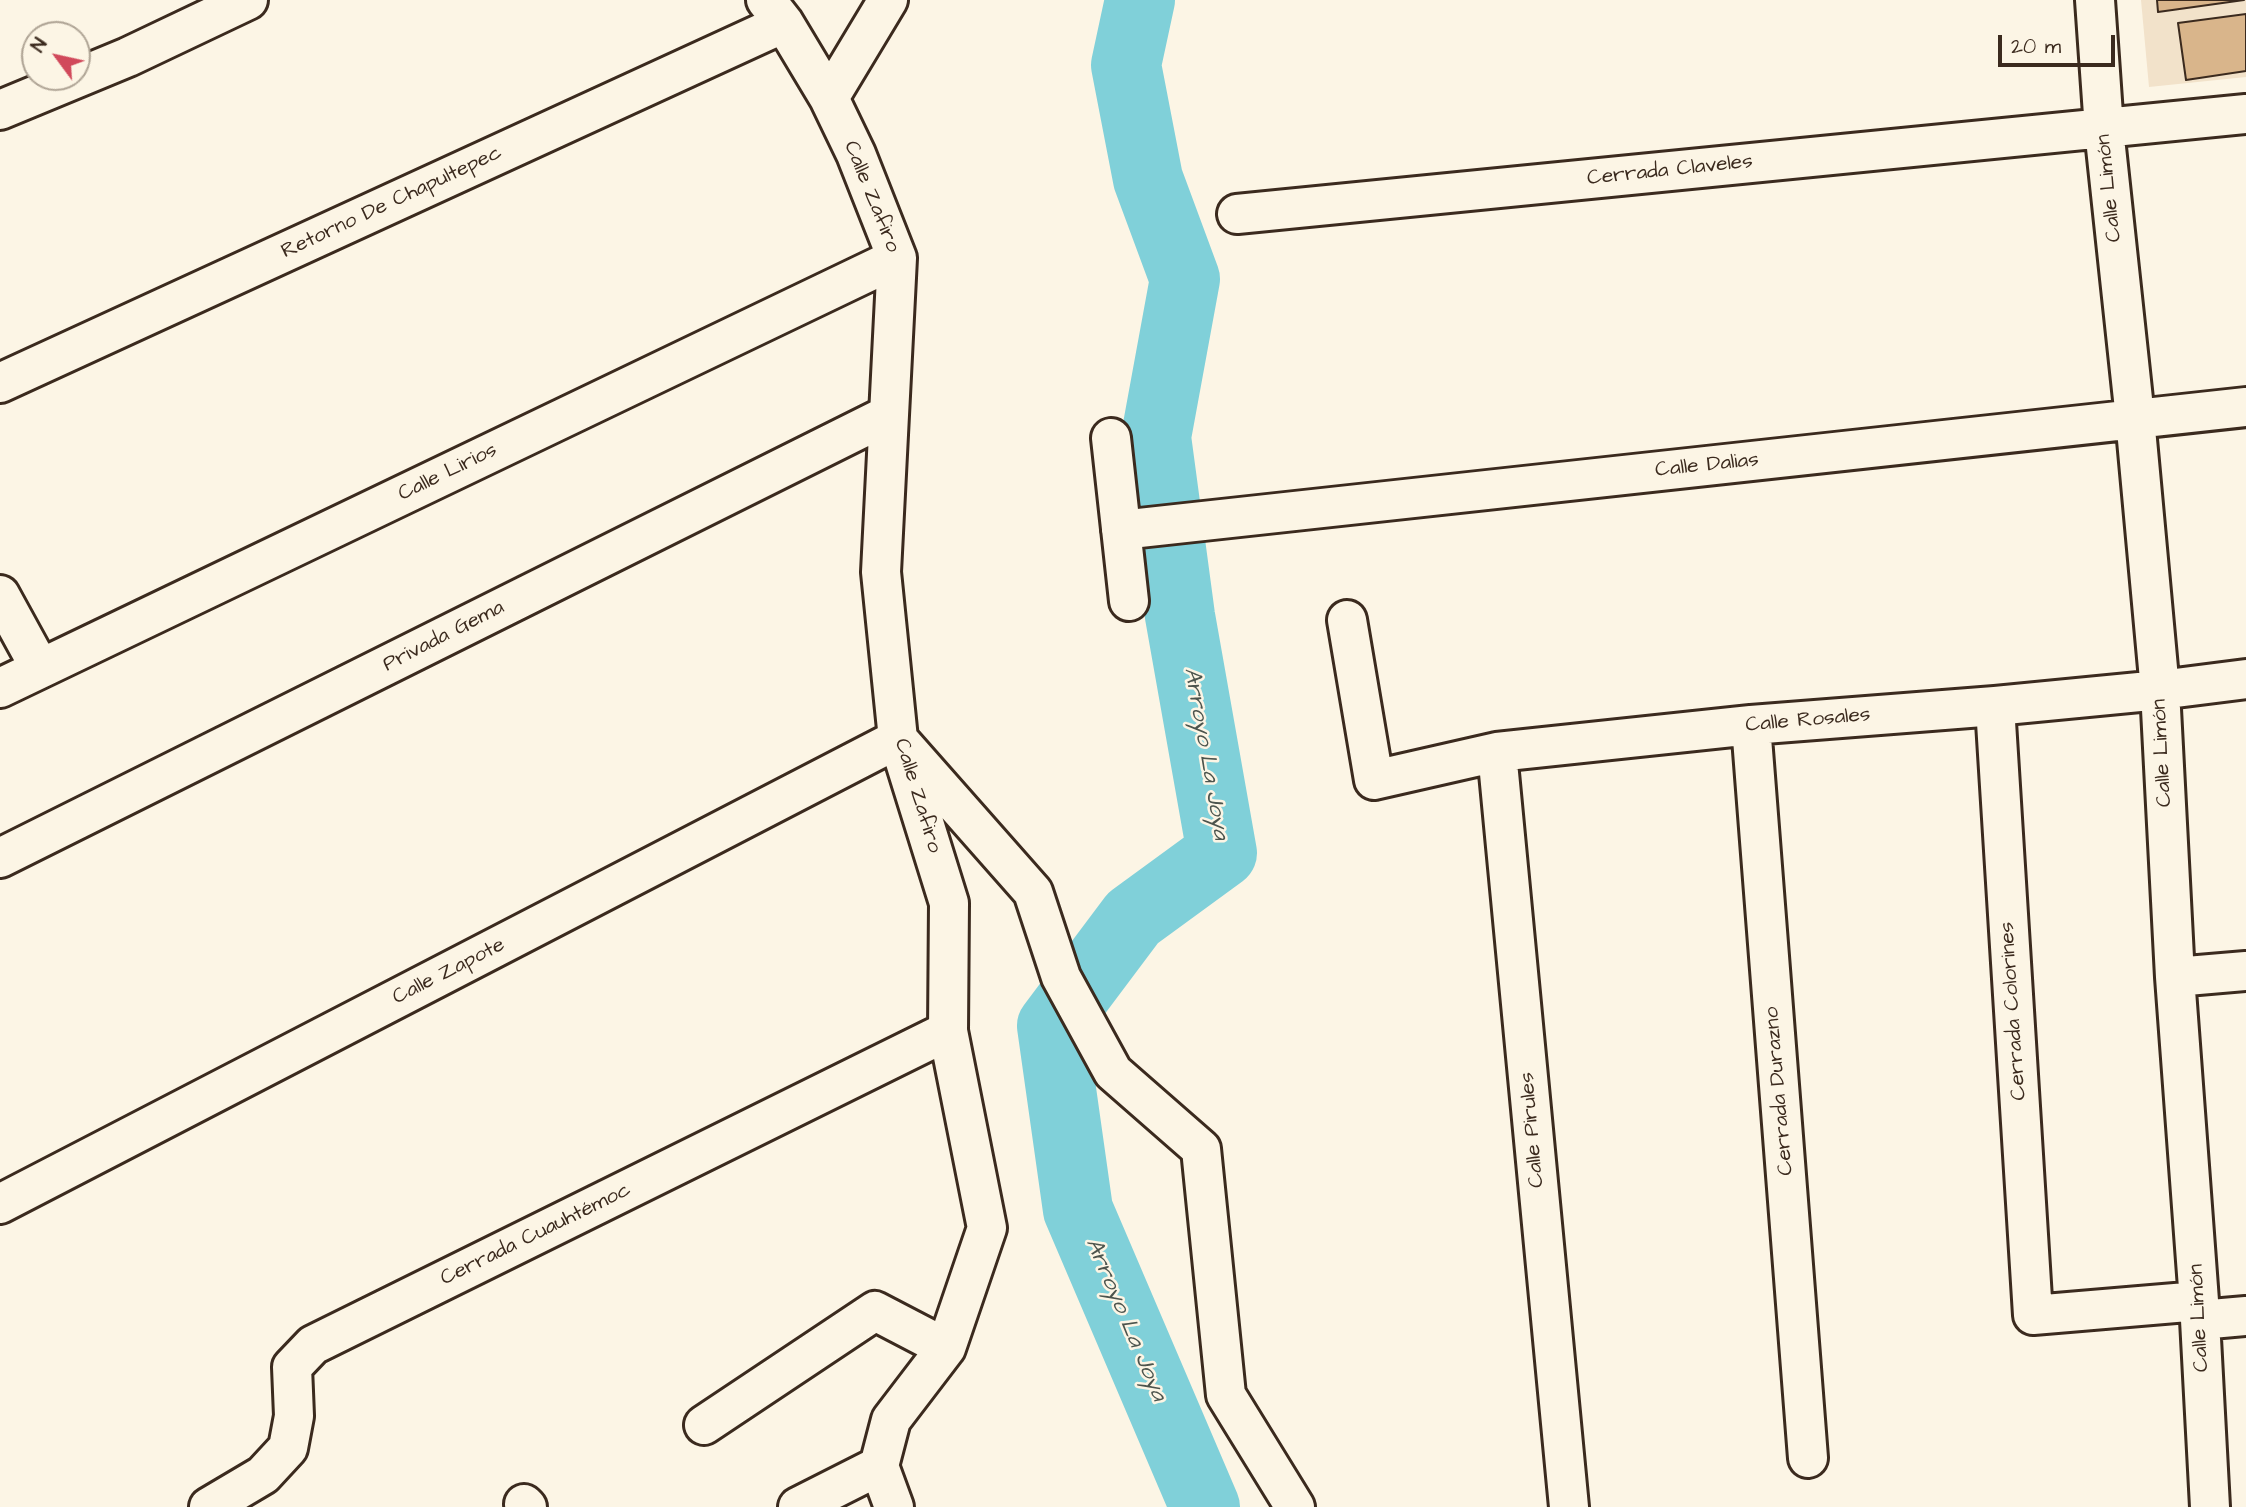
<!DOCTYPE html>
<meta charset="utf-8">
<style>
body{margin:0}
#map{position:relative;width:2246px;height:1507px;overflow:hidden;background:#fcf5e5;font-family:"Architects Daughter",sans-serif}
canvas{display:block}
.north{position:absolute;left:21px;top:21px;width:70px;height:70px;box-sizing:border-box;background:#fcf5e5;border:2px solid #afa495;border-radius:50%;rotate:303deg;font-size:19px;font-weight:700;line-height:28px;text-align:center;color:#3b2a1e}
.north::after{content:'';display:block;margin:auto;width:24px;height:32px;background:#d1495b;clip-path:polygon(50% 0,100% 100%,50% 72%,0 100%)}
.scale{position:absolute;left:1998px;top:35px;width:117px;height:32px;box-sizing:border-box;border:4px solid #3b2a1e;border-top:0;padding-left:9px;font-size:21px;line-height:24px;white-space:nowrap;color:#3b2a1e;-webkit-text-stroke:5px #fcf5e5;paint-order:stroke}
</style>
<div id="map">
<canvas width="2246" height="1507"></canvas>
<div class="north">N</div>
<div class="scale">20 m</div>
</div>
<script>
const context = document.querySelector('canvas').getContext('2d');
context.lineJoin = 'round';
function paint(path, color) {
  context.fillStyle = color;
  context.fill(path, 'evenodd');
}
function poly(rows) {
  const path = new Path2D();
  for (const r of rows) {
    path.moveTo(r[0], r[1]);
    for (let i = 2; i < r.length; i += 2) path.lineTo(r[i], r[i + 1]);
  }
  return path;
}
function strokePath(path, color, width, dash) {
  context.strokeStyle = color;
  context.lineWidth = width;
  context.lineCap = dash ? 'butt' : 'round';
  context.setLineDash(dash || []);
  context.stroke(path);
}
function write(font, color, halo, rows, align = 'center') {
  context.font = font + ' "Architects Daughter",sans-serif';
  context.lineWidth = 5;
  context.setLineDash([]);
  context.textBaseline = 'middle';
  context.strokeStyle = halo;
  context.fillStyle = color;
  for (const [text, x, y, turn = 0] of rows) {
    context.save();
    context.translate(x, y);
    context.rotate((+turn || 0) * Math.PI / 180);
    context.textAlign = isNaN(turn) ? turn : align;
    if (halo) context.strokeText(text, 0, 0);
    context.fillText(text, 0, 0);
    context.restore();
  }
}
const built = poly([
 [2141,0,2246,0,2246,77,2149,87]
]);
const river = poly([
 [1140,0,1126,65,1148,179,1185,279,1156,437,1180,616,1222,853,1133,918,1052,1026,1078,1210,1205,1507]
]);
const building = poly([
 [2157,0,2244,0,2158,12,2157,0],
 [2246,14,2246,71,2186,80,2178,23,2246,14]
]);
const minor = poly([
 [766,0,784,23,829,98,856,154,897,258,881,572,898,739,949,903,948,1031,987,1228,946,1348,891,1420,879,1466,894,1507],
 [2095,0,2104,129,2135,418,2160,690,2175,977,2199,1301,2210,1507],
 [829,98,888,0],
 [0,110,128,57,248,0],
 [1237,214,2246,114],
 [0,383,784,23],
 [1111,438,1129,601],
 [1121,530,2246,407],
 [0,595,40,668],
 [1347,620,1374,780,1497,752,1751,725,1995,706,2160,690,2246,679],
 [0,688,897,258],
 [1995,706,2033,1315,2199,1301],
 [1751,725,1808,1458],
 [1497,752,1569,1507],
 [0,858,888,415],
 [2175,977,2246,971],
 [0,1204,898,739,1033,892,1061,977,1113,1072,1201,1149,1226,1395,1295,1507],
 [2200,1320,2246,1316],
 [704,1425,875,1311,946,1348],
 [524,1504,527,1507],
 [209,1507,263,1475,288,1448,294,1416,292,1367,313,1345,948,1031],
 [798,1507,879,1466]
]);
const streetNames = [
 ["Cerrada Claveles",1670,171,-6],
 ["Calle Limón",2110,188,-96],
 ["Calle Zafiro",871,197,68],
 ["Retorno De Chapultepec",392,203,-25],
 ["Calle Dalias",1707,466,-6],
 ["Calle Lirios",448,473,-26],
 ["Privada Gema",444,637,-27],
 ["Calle Rosales",1808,721,-5],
 ["Calle Limón",2163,753,-93],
 ["Calle Zafiro",917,796,73],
 ["Calle Zapote",449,972,-27],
 ["Cerrada Colorines",2014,1011,-94],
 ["Cerrada Durazno",1780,1091,-95],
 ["Calle Pirules",1533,1130,-95],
 ["Cerrada Cuauhtémoc",536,1235,-26],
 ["Calle Limón",2200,1318,-93]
];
const waterNames = [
 ["Arroyo La Joya",1205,754,80],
 ["Arroyo La Joya",1125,1320,67]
];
paint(built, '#f2e2ca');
strokePath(river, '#80d0d9', 70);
paint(building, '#d9b58b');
strokePath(building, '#3b2a1e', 2);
strokePath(minor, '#3b2a1e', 44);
strokePath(minor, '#fcf5e5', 38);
write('21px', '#3b2a1e', '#fcf5e5', streetNames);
write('italic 23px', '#4c544d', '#fcf5e5', waterNames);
</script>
